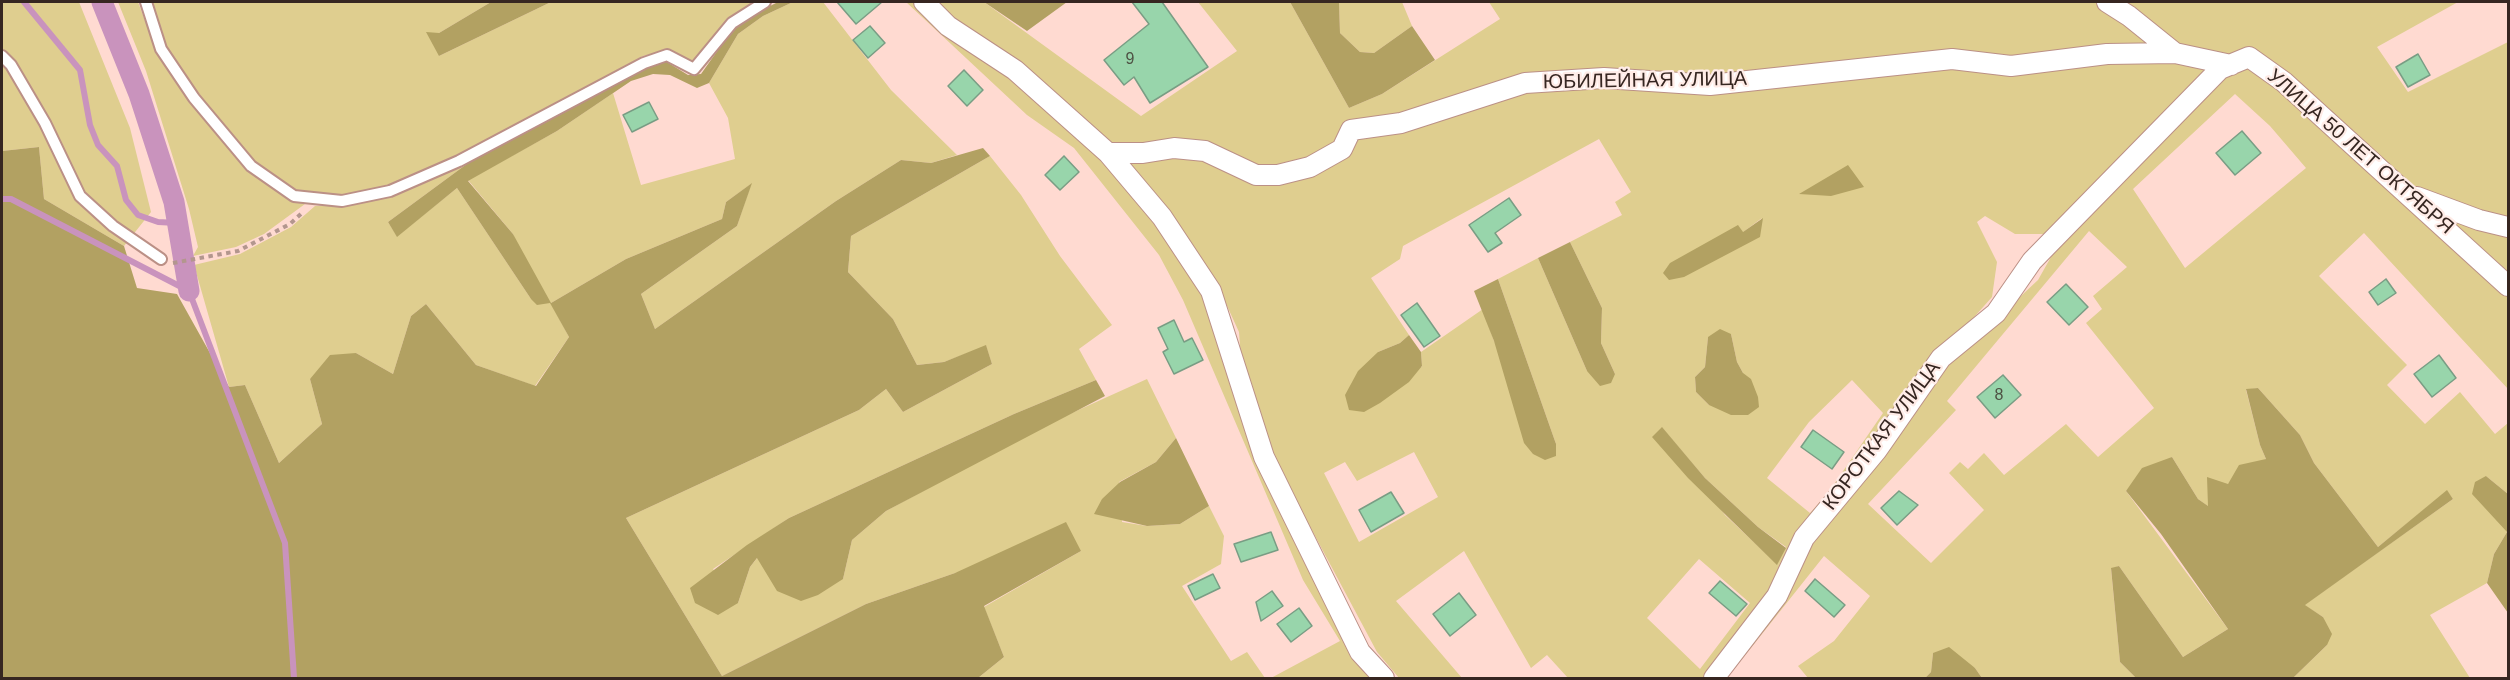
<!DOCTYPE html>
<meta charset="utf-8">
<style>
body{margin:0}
#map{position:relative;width:2510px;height:680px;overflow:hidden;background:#ffdad1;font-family:Helvetica,sans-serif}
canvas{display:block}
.frame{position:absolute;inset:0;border:3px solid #362621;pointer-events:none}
</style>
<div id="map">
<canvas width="2510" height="680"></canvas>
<div class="frame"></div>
</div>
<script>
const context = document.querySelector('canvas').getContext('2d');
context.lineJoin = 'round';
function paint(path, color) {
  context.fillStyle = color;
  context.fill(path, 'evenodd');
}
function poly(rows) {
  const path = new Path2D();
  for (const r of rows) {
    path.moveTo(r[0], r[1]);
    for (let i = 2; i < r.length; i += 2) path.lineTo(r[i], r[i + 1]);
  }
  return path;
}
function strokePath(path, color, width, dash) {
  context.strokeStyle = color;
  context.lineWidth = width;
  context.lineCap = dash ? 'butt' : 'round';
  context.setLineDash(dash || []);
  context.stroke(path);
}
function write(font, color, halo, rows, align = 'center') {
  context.font = font + ' Helvetica,sans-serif';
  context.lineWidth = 4.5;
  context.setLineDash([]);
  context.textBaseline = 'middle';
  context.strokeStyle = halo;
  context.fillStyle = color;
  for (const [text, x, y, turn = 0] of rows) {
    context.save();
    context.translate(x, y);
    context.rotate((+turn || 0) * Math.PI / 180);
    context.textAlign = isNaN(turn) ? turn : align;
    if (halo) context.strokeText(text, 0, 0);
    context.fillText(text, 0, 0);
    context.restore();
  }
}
const green = poly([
 [2,2,79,2,130,128,151,212,124,246,44,199,39,147,2,151],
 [118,2,138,2,155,47,176,81,254,173,275,190,305,204,264,234,236,247,193,256,198,247,189,209,146,71],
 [148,2,491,2,439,33,439,56,551,2,758,2,729,19,695,62,688,63,660,52,643,56,459,156,390,187,326,198,302,193,281,183,248,156,203,102,166,48],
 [793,2,823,2,891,90,957,155,931,163,901,160,836,201,655,329,641,294,737,226,751,184,726,202,722,219,626,259,551,303,569,337,535,386,476,365,426,304,411,316,393,374,356,353,310,379,322,424,279,463,245,385,229,387,194,265,240,254,291,227,315,206,343,205,479,155,388,222,397,236,457,188,531,299,513,234,468,180,557,131,613,93,641,185,735,159,728,118,709,83,738,34,763,16],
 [906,2,919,2,1013,73,1103,159,1157,222,1206,294,1261,456,1378,678,1271,678,1340,641,1303,580,1183,300,1159,255,1074,148,1027,115],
 [932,2,984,2,1141,116,1237,51,1198,2,1290,2,1349,108,1382,94,1500,19,1489,2,2458,2,2377,47,2408,92,2508,42,2508,389,2364,233,2319,276,2407,365,2387,385,2425,424,2460,392,2495,434,2508,423,2508,494,2486,476,2507,532,2494,554,2487,583,2430,615,2470,678,2293,678,2327,645,2323,617,2304,605,2453,499,2447,491,2378,547,2314,463,2300,435,2258,388,2246,390,2260,445,2266,459,2228,484,2209,507,2198,499,2172,457,2126,491,2228,629,2183,657,2119,566,2111,569,2120,662,2136,678,1982,678,1975,668,1933,653,1931,672,1925,678,1808,678,1798,666,1834,641,1870,596,1824,556,1727,678,1720,678,1811,543,1866,479,1938,374,2038,280,2060,241,2220,81,2206,69,2122,157,2044,234,2015,234,1985,216,1977,222,1997,262,1992,297,1968,324,1705,678,1568,678,1547,655,1531,668,1464,551,1396,601,1462,678,1399,678,1377,652,1291,491,1260,424,1241,359,1239,332,1218,286,1163,208],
 [2235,94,2270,126,2306,168,2185,268,2133,189],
 [1599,139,1631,192,1615,202,1622,215,1570,242,1602,308,1601,343,1615,374,1587,371,1538,258,1498,279,1556,444,1494,341,1483,309,1421,352,1422,367,1378,352,1400,343,1409,335,1371,278,1400,259,1403,246],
 [1762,218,1745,244,1731,249,1709,243,1738,226,1742,233],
 [2089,231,2127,267,2093,296,2102,309,2086,323,2154,408,2098,457,2066,424,2004,475,1984,453,1968,469,1960,462,1949,473,1984,510,1931,563,1868,504,1956,410,1947,401],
 [1731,334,1737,362,1743,373,1709,405,1696,392,1695,377,1705,367,1708,337],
 [1852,380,1883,413,1828,493,1810,513,1767,478,1809,422],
 [1662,428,1705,478,1758,527,1786,547,1777,564,1725,515],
 [1414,452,1438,497,1359,542,1324,473,1345,462,1357,481],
 [1699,559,1750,603,1700,669,1647,618],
 [1339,2,1402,2,1412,26,1374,53,1360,52,1340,33],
 [990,156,1021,195,1060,256,1112,325,1079,349,1096,380,1014,414,789,518,713,569,738,603,750,567,758,557,843,579,852,540,886,511,1043,426,1147,379,1176,438,1156,462,1119,482,1122,522,1147,526,1180,524,1209,506,1224,536,1221,564,1182,586,1231,661,1247,652,1265,678,978,678,1004,657,984,607,1081,551,955,573,866,604,722,676,626,518,859,410,886,389,903,412,992,364,986,346,944,362,917,365,893,319,848,272,851,236]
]);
const forest = poly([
 [491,2,551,2,439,56,426,32,439,33],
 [778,2,793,2,763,16,738,34,709,83,697,88,670,75,653,74,631,81,557,131,468,181,513,234,551,303,626,259,722,219,726,202,752,183,737,226,641,294,655,329,836,201,901,160,931,163,983,148,990,156,851,236,848,272,893,319,917,365,944,362,986,345,992,364,903,412,886,389,859,410,626,518,722,676,866,604,955,573,1066,522,1081,551,984,606,1004,657,978,678,2,678,2,151,39,147,44,199,124,246,137,288,177,294,229,387,245,385,279,463,322,424,310,379,330,355,356,353,393,374,411,316,426,304,476,365,536,386,569,337,550,303,537,305,531,299,457,188,397,237,388,222,479,155,642,67,662,59,688,75,701,74,730,33,748,17],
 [984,2,1067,2,1027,31],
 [1290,2,1339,2,1340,33,1360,52,1374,53,1412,26,1435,60,1382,94,1349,108],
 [1848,165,1864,187,1831,196,1799,194],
 [1763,218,1760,237,1684,277,1669,280,1663,273,1670,263,1738,225,1743,232],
 [1570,242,1602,308,1601,343,1615,374,1611,383,1600,386,1587,371,1538,258],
 [1498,279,1556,444,1556,456,1545,460,1533,454,1524,443,1494,341,1474,291],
 [1720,329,1731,334,1737,362,1743,373,1751,379,1758,397,1759,407,1748,415,1731,415,1709,405,1696,392,1695,377,1705,367,1708,337],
 [1409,335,1421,352,1422,366,1409,382,1380,403,1364,412,1349,410,1345,395,1358,371,1378,352,1400,343],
 [1096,380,1105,396,886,511,852,540,843,579,818,595,801,601,777,591,757,558,750,567,738,603,718,615,695,603,690,588,747,545,789,518,1014,414],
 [2258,388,2300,435,2314,463,2378,547,2447,490,2453,499,2305,605,2323,617,2332,634,2327,645,2293,678,2136,678,2120,662,2111,568,2119,566,2183,657,2228,629,2161,534,2126,491,2142,468,2172,457,2198,499,2208,506,2207,477,2228,484,2239,465,2266,459,2260,445,2246,389],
 [1662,427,1705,478,1758,527,1786,548,1777,565,1688,478,1652,437],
 [1176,438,1209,506,1180,524,1147,526,1094,514,1102,499,1120,482,1156,462],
 [2486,476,2508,494,2508,613,2487,583,2494,554,2507,532,2472,494,2475,482],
 [1949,647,1975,668,1982,678,1925,678,1931,672,1933,653]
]);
const stream = poly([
 [24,2,80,70,90,125,98,145,117,166,126,200,138,215,158,222,177,223],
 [2,199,11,199,189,291,285,543,294,678]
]);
const canal = poly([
 [102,2,139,94,174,202,189,291]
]);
const building = poly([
 [837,2,882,2,856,24,837,2],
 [1132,2,1162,2,1208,67,1150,103,1134,77,1124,85,1104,60,1149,24,1132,2],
 [870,26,885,43,868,58,853,40,870,26],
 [2418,54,2430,75,2408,87,2396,67,2418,54],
 [964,70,983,90,967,106,948,86,964,70],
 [649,102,658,119,632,132,623,115,649,102],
 [2242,131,2261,153,2235,175,2216,153,2242,131],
 [1064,156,1079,172,1060,190,1045,175,1064,156],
 [1509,198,1521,215,1495,233,1502,243,1488,252,1469,225,1509,198],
 [2386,279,2396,293,2378,305,2369,292,2386,279],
 [2066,284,2088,307,2069,325,2047,302,2066,284],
 [1417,303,1440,336,1424,347,1401,315,1417,303],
 [1174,320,1184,342,1192,338,1203,360,1174,374,1163,352,1168,349,1158,328,1174,320],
 [2439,355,2456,378,2432,397,2414,374,2439,355],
 [2003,375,2021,395,1995,418,1977,397,2003,375],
 [1813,430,1844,452,1832,469,1801,447,1813,430],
 [1899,491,1918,505,1897,525,1881,508,1899,491],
 [1391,492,1404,513,1371,532,1359,510,1391,492],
 [1271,532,1278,550,1241,562,1234,544,1271,532],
 [1213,574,1220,588,1195,600,1188,586,1213,574],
 [1815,579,1845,605,1834,617,1805,591,1815,579],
 [1720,581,1747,604,1736,616,1709,593,1720,581],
 [1272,591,1283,606,1261,621,1256,602,1272,591],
 [1459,593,1476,615,1450,636,1433,614,1459,593],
 [1299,608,1312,626,1291,642,1277,624,1299,608]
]);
const path = poly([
 [173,263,238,251,290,224,303,212]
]);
const service = poly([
 [146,2,161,49,194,98,251,166,294,196,342,201,390,191,459,161,644,63,667,55,694,69,732,23,765,2],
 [2,56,11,65,45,123,80,196,113,226,161,259]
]);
const minor = poly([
 [924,2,948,26,1015,70,1108,153,1162,217,1211,291,1264,457,1360,652,1384,678],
 [2107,2,2129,16,2175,53,2231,65],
 [1108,153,1143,153,1174,148,1205,151,1256,175,1278,175,1310,167,1342,149,1351,130,1401,123,1525,83,1604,78,1710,85,1952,59,2011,66,2107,54,2175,53],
 [2417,197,2479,220,2508,227],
 [1714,678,1777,596,1804,538,1877,450,1941,358,1996,313,2032,261,2220,69,2249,57,2284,82,2508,286]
]);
const numberNames = [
 ["9",1130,60],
 ["8",1999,396]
];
const streetNames = [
 ["ЮБИЛЕЙНАЯ УЛИЦА",1645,81,-1],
 ["УЛИЦА 50 ЛЕТ ОКТЯБРЯ",2360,152,41],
 ["КОРОТКАЯ УЛИЦА",1882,436,-53]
];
paint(green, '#dfce8f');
paint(forest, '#b2a162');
strokePath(stream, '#c993bd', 6);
strokePath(canal, '#c993bd', 21);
paint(building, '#98d5ab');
strokePath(building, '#799d84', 1.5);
strokePath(service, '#bb9086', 14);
strokePath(minor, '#bb9086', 22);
strokePath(path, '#b3968e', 4, [4.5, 4.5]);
strokePath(service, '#fff', 10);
strokePath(minor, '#fff', 20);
write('16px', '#4e5244', null, numberNames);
write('20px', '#362621', '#ffece7', streetNames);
</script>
